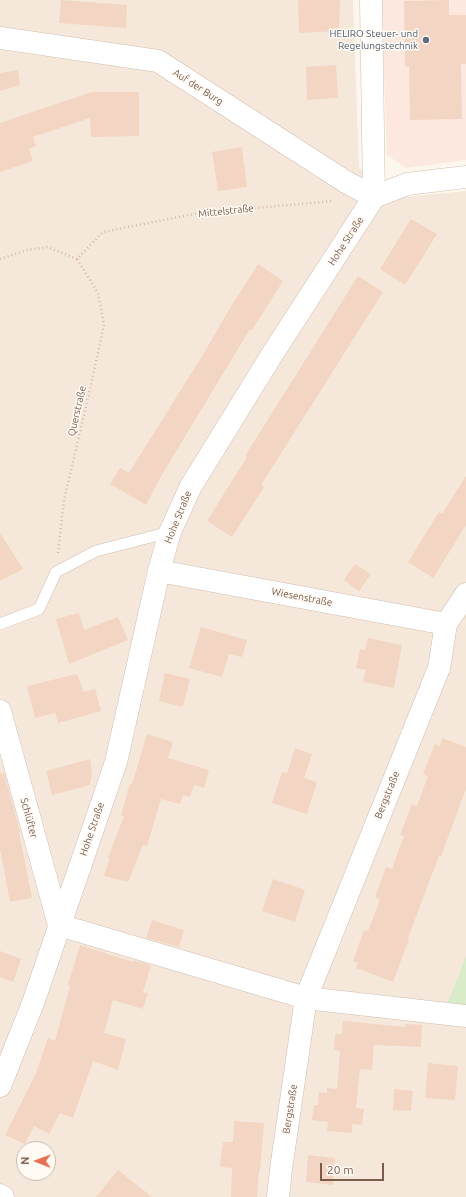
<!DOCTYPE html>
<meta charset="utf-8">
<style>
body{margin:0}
#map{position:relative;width:466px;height:1197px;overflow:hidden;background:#fdf6ec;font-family:Ubuntu,sans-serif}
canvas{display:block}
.north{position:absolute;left:16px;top:1141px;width:40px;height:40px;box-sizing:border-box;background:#fffaf3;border:1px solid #cabbb1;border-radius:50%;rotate:271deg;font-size:11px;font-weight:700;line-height:16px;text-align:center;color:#7a5c4d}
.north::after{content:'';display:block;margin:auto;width:14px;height:18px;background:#e76f51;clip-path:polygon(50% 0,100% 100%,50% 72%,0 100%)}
.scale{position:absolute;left:320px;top:1163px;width:64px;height:18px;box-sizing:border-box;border:2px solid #7a5c4d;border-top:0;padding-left:5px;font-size:12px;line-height:14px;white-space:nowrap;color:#7a5c4d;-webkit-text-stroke:3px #fffaf3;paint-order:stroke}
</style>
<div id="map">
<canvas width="466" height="1197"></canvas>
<div class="north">N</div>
<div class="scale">20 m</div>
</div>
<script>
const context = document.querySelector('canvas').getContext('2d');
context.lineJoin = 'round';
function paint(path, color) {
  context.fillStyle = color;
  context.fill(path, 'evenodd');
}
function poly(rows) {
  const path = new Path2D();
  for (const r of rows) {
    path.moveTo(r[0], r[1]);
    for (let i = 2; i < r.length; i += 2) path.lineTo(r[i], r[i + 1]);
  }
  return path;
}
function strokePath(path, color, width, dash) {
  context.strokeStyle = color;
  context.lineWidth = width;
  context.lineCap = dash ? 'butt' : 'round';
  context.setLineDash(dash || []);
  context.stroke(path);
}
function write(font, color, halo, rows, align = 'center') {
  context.font = font + ' Ubuntu,sans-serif';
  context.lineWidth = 3;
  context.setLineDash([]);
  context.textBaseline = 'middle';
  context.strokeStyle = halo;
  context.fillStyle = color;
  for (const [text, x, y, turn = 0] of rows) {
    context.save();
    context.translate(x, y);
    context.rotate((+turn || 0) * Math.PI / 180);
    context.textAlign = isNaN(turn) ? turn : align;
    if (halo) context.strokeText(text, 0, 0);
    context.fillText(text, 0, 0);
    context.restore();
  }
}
const residential = poly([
 [0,0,353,0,359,168,404,197,466,191,466,1197,0,1197],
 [24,1149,48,1149,48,1173,24,1173]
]);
const commercial = poly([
 [381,0,466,0,466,160,406,168,387,155]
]);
const green = poly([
 [466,956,466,1007,447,1005]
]);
const building = poly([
 [61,0,127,5,126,28,59,23],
 [298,0,340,0,339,31,299,33],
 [449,0,449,15,466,15,466,64,461,64,462,119,410,120,409,66,405,67,404,1],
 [336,65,338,98,307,100,306,67],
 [18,70,20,85,0,91,0,73],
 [92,92,139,92,139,136,91,137,90,118,33,137,36,146,29,149,33,161,0,172,0,123],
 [242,147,247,187,218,191,212,152],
 [411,219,437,234,405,285,380,269],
 [258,264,283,281,252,330,250,329,160,478,146,505,110,484,120,468,129,473,204,353,227,313],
 [358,276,383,292,261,485,264,487,232,537,207,521,247,457,245,456],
 [466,476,466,525,433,578,408,562,439,512,442,514],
 [0,533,23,569,0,581],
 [355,564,371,574,359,591,344,580],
 [79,613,84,630,118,617,128,640,69,664,56,619],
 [201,627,247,640,242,657,229,654,222,677,189,668],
 [368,638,402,645,394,688,363,682,366,670,356,668,360,649,365,650],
 [165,673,190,679,183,707,159,701],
 [77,674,84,692,95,689,101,711,58,723,55,713,35,718,27,686],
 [147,734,173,742,168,758,209,770,204,788,194,785,190,797,183,795,180,804,161,799,147,846,143,845,128,882,104,876,110,858,108,858,124,816,121,815,130,784,132,785],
 [442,738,466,747,466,789,441,856,439,856,408,938,409,939,393,982,356,968,358,963,353,961,364,930,368,931,380,900,375,897,386,867,392,869,404,836,400,835,412,804,417,806,428,776,423,774,435,744,440,746],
 [295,748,312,754,304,778,317,782,307,814,272,803,282,772,287,773],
 [90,759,92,774,90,785,52,795,46,771],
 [4,773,20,832,19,832,32,898,10,902,0,849,0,774],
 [273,879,305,890,295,922,262,911],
 [152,920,184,930,179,947,146,938],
 [80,945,133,962,133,960,151,965,143,992,148,993,143,1009,113,1000,104,1033,126,1039,118,1070,93,1061,73,1118,60,1113,49,1134,34,1126,25,1144,5,1135,36,1073,48,1038,55,1041,70,986,68,985],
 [0,951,21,959,13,982,0,977],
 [343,1021,405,1027,405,1024,422,1025,421,1047,374,1045,372,1070,360,1069,356,1108,364,1109,362,1125,352,1124,352,1133,327,1131,328,1122,312,1120,314,1105,318,1105,319,1092,327,1093,327,1088,337,1089,340,1051,334,1050,335,1034,342,1034],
 [428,1063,458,1066,455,1100,425,1098],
 [394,1089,413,1091,411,1111,393,1110],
 [234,1121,264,1123,260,1170,259,1170,257,1197,231,1197,232,1168,220,1167,223,1142,233,1142],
 [308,1155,335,1158,333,1185,306,1182],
 [118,1170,152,1197,96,1197]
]);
const path = poly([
 [0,259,27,250,47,247,77,259,103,232,199,213,334,201],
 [58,553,64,500,89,394,104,325,98,293,77,259]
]);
const service = poly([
 [0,624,39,609,56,572,96,551,170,532]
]);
const minor = poly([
 [0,38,158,61,346,182,374,197],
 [374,197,407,184,466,177],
 [159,571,446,624],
 [0,711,59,925,306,998,466,1016],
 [0,1086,33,1003,116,762,159,571,170,532,191,486,273,353,374,197,371,0],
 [0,1195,3,1197],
 [278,1197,281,1169,306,998,439,668,446,624,466,594]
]);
const markers = [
 [426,40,4,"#5c6f8a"]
];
const serviceNames = [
 ["HELIRO Steuer- und",418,34],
 ["Regelungstechnik",418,46]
];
const streetNames = [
 ["Auf der Burg",198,87,33],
 ["Mittelstraße",226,211,-6],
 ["Hohe Straße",346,241,-57],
 ["Querstraße",77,411,-77],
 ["Hohe Straße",178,517,-68],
 ["Wiesenstraße",302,597,11],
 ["Bergstraße",387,795,-68],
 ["Schlüfter",29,818,75],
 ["Hohe Straße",92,829,-71],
 ["Bergstraße",290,1109,-81]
];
paint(residential, '#f5e8da');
paint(commercial, '#fde8e0');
paint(green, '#d8ecc9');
paint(building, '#f3d5c3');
strokePath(service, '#d1beb0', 12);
strokePath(minor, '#d1beb0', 23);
strokePath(path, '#d9b8a5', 2.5, [1, 3]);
strokePath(service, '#fff', 11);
strokePath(minor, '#fff', 22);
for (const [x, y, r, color] of markers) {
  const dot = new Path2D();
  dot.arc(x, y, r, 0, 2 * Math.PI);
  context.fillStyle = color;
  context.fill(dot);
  strokePath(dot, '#fffaf3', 1.5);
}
write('10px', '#4e5e75', '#fffaf3', serviceNames, 'right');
write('10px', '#7a5c4d', '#fffaf3', streetNames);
</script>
